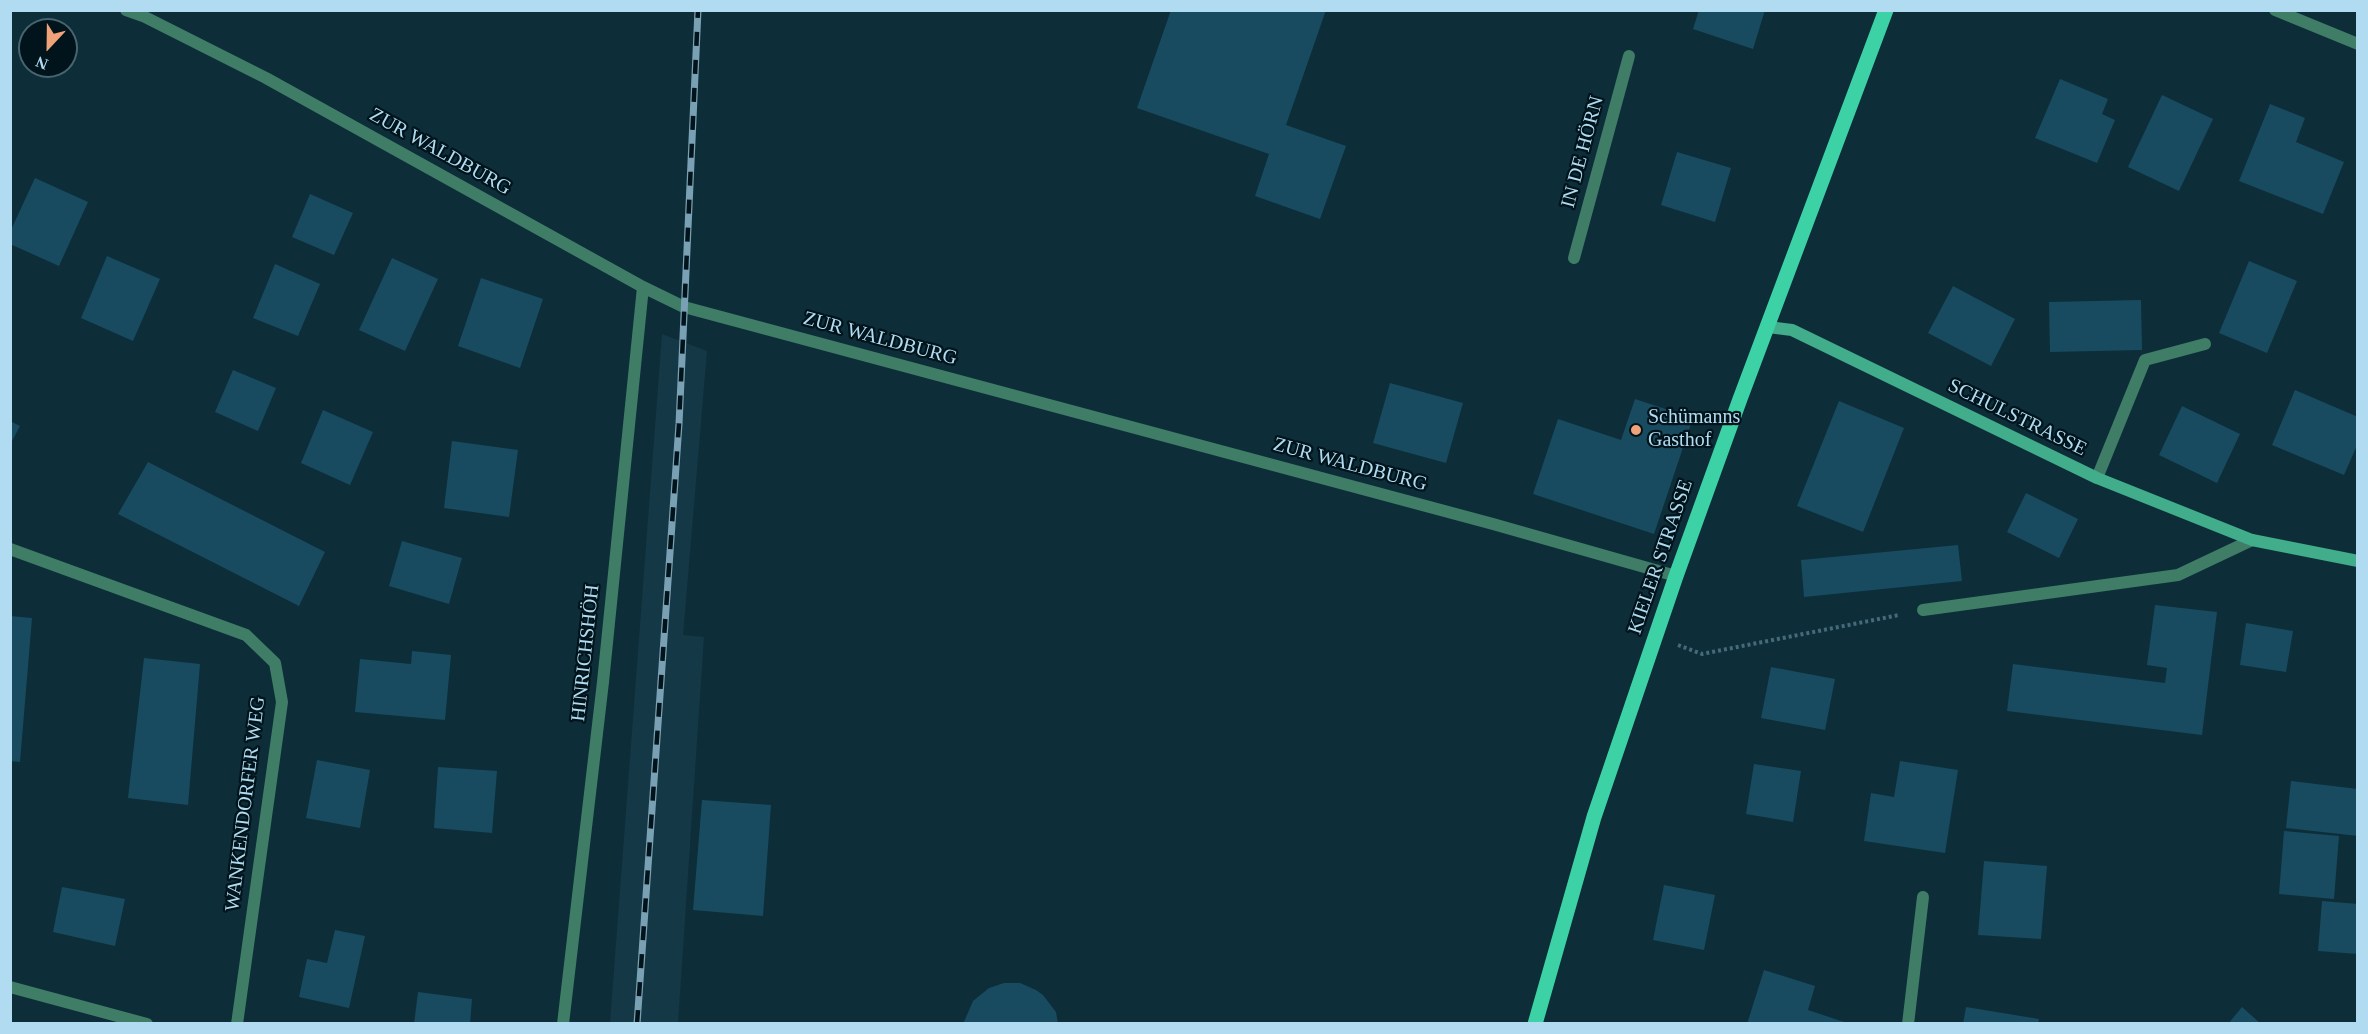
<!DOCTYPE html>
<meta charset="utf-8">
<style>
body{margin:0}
#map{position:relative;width:2368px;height:1034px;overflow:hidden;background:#0d2d39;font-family:"Times New Roman",serif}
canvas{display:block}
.frame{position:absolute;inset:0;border:12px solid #b0dbf0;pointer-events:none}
.north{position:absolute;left:18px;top:18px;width:60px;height:60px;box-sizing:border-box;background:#01141c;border:2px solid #476471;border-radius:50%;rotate:202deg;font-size:16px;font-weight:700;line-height:24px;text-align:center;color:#b0dbf0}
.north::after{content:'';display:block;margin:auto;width:21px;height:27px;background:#f0a279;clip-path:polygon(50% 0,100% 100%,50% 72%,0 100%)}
</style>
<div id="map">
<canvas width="2368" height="1034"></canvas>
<div class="frame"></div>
<div class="north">N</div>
</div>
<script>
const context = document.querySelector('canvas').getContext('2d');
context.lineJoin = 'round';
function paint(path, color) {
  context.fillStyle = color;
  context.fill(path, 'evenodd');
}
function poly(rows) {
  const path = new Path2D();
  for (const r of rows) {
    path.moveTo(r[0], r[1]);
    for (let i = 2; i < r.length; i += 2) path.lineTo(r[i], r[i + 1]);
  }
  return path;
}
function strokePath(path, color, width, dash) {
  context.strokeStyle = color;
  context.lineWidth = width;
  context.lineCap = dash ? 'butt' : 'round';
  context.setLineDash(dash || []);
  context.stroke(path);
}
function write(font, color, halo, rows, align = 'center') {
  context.font = font + ' "Times New Roman",serif';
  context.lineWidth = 4.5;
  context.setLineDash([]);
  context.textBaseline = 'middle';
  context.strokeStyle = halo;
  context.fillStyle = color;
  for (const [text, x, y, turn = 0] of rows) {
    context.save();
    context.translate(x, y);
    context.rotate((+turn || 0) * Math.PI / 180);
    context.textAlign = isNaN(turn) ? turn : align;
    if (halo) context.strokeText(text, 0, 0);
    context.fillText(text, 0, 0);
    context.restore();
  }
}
const built = poly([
 [662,334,707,351,683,635,704,637,678,1023,610,1023]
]);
const building = poly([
 [1171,10,1326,10,1286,125,1346,146,1320,219,1255,196,1269,154,1137,108],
 [1699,10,1765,10,1753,49,1693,29],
 [2060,79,2108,99,2102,114,2115,120,2097,163,2035,138],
 [2162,95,2213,119,2179,191,2128,167],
 [2270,104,2305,118,2296,142,2344,162,2323,214,2239,181],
 [1677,152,1731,168,1715,222,1661,205],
 [35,178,88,202,59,266,10,244,10,232],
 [310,194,353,213,334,255,292,237],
 [107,256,160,279,133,341,81,318],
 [392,258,438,279,405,351,359,330],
 [2249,261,2297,281,2267,353,2219,333],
 [275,264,320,284,298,336,253,318],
 [481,278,543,299,520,368,458,346],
 [1953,286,2015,319,1991,366,1928,333],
 [2141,300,2142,350,2050,352,2049,302],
 [233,370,276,388,258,431,215,412],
 [1390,383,1463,403,1446,463,1373,443],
 [2295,390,2358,417,2358,443,2344,475,2272,445],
 [1635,399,1693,418,1654,534,1533,494,1558,419,1621,440],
 [1839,401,1904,428,1863,532,1797,506],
 [2182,406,2240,434,2217,483,2159,455],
 [323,410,373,432,350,485,301,463],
 [10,421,20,426,10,445],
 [452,441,518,450,509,517,444,508],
 [148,462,325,552,299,606,118,514],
 [2026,493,2078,519,2059,558,2007,532],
 [402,541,462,558,449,604,389,586],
 [1958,545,1962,581,1804,597,1801,560],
 [2155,605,2217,612,2202,735,2007,711,2013,664,2165,683,2167,668,2147,665],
 [10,616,32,618,20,762,10,761],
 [2246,623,2293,631,2286,672,2240,665],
 [412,651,451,655,445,720,355,712,360,659,411,664],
 [144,658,200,664,188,805,128,798],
 [1771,667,1835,679,1825,730,1761,718],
 [317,760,370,770,360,828,306,818],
 [1900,761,1958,770,1945,853,1864,841,1871,793,1894,797],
 [1754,764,1801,771,1793,822,1746,814],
 [438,767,497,771,492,833,434,828],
 [2291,781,2358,789,2358,836,2286,828],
 [702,800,771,805,763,916,693,910],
 [2284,831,2339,836,2334,899,2279,894],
 [1984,861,2047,866,2041,939,1978,935],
 [1664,885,1715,895,1704,950,1653,940],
 [62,887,125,899,115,946,53,932],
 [2322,901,2358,904,2358,954,2318,951],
 [335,930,365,936,349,1008,299,997,307,959,327,963],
 [1764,970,1815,986,1808,1010,1850,1024,1747,1024],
 [1004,983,1020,983,1036,990,1043,995,1056,1012,1058,1024,963,1024,973,1001,989,988],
 [418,992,472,999,470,1024,414,1024],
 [1966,1007,2039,1019,2038,1024,1963,1024],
 [2242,1007,2261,1024,2228,1024]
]);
const path = poly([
 [1678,645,1702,654,1899,615]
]);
const lane = poly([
 [2097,478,2145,360,2205,344]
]);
const street = poly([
 [126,10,143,16,266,78,643,287,684,307,1493,524,1676,576],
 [2275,10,2358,44],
 [1574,258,1629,56],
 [10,549,246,635,275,663,282,702,237,1024],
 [1923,610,2178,575,2252,540],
 [10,987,147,1024],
 [563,1024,603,682,643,287],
 [1908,1024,1923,897]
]);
const secondary = poly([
 [1768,327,1792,330,2097,478,2252,540,2358,561]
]);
const primary = poly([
 [1535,1024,1594,817,1676,576,1740,399,1886,10]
]);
const rail = poly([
 [637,1024,679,424,698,10]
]);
const markers = [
 [1636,430,6,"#f0a279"]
];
const streetNames = [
 ["ZUR WALDBURG",440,152,29],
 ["IN DE HÖRN",1583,152,-75],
 ["ZUR WALDBURG",880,339,15],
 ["SCHULSTRASSE",2017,418,26],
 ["ZUR WALDBURG",1350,465,15],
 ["KIELER STRASSE",1661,557,-71],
 ["HINRICHSHÖH",586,653,-84],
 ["WANKENDORFER WEG",246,804,-83]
];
const poiNames = [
 ["Schümanns",1648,418],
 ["Gasthof",1648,441]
];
paint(built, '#153846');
paint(building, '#184b5f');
strokePath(path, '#466a79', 4, [3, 3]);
strokePath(lane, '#3f7d67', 12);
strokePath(street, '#3f7d67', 12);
strokePath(secondary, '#41ad8a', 12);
strokePath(primary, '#3dd2a5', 15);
strokePath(rail, '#7aa1b3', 7);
strokePath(rail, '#01141c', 4.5, [14]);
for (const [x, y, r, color] of markers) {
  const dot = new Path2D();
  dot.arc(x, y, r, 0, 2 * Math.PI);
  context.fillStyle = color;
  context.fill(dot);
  strokePath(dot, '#01141c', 2);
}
write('20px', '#b0dbf0', '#01141c', streetNames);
write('20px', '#b0dbf0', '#01141c', poiNames, 'left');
</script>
